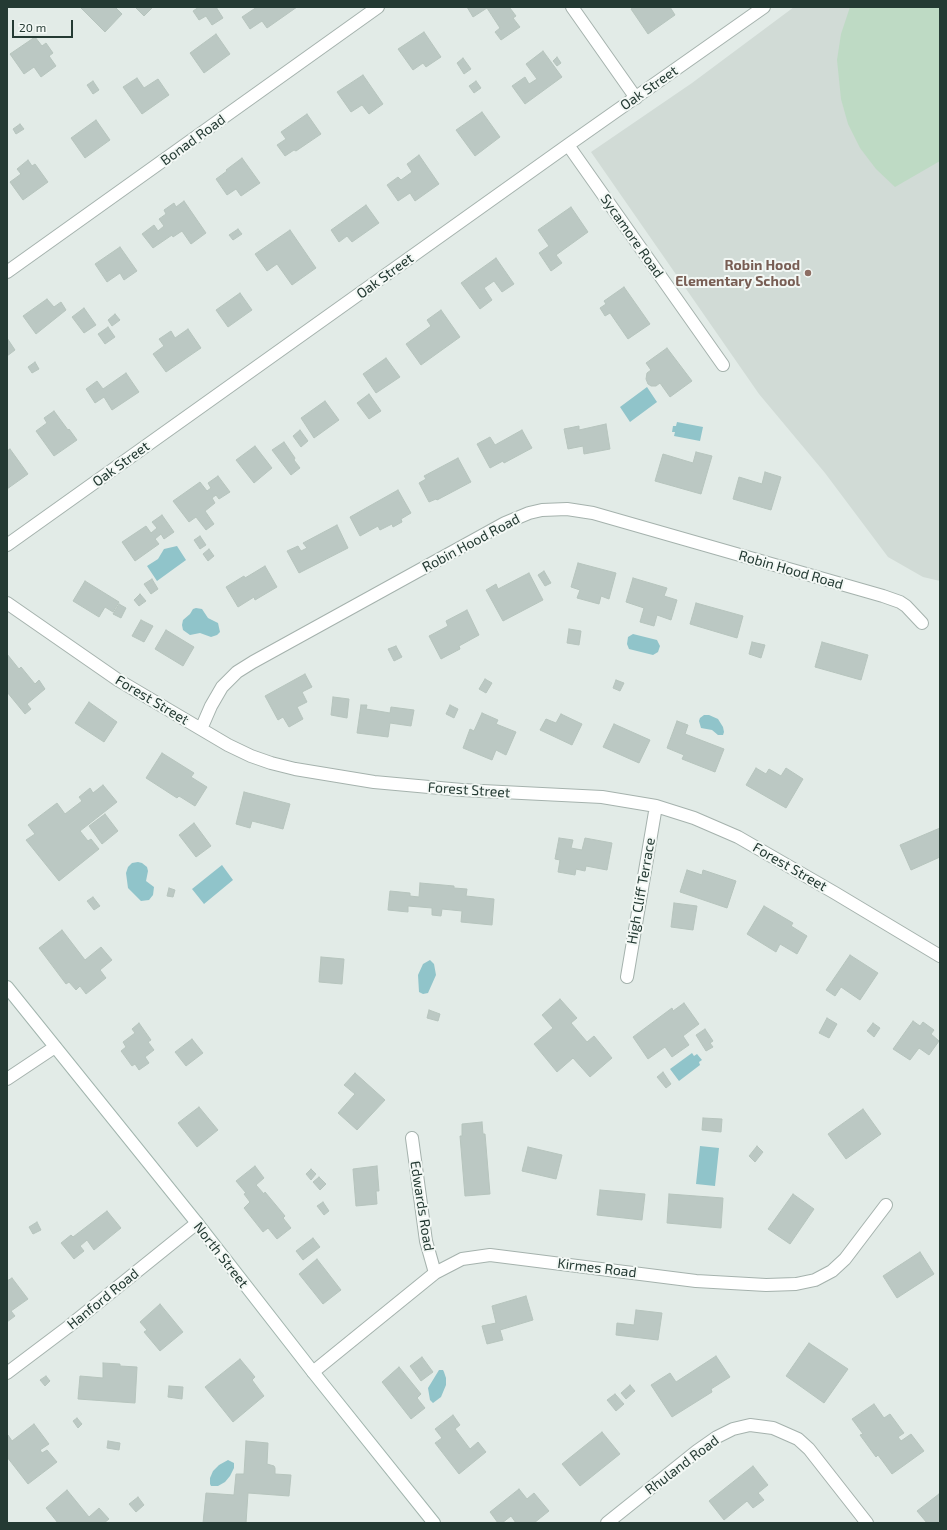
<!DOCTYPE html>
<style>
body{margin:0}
#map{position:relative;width:947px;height:1530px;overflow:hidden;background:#e2ebe7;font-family:"Exo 2",sans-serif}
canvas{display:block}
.frame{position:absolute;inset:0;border:8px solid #243a33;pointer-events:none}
.scale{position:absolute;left:12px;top:20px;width:61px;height:18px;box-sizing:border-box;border:2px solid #243a33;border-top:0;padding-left:5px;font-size:12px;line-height:14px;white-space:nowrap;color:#243a33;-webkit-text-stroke:3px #f3f8f5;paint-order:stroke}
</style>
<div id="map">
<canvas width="947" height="1530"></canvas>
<div class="frame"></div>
<div class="scale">20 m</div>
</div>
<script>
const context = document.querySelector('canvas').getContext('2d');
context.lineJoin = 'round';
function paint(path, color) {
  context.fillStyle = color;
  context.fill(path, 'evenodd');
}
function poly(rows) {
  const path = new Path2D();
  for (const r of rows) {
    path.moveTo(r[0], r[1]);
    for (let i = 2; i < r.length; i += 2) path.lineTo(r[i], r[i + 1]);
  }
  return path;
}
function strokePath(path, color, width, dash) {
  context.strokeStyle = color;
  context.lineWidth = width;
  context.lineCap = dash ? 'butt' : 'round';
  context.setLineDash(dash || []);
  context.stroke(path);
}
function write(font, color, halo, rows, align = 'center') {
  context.font = font + ' "Exo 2",sans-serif';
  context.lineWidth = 4;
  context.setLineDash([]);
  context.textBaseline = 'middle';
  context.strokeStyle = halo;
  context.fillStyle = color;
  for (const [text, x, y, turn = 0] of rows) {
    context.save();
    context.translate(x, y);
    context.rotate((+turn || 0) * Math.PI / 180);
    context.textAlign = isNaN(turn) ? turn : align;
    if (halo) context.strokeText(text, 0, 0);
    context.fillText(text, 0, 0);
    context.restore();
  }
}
const built = poly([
 [794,7,940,7,940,581,923,577,888,557,825,473,759,394,591,152,692,83]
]);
const green = poly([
 [850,7,940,7,940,161,895,187,876,169,860,148,848,124,841,99,837,60,841,34]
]);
const water = poly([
 [647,387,657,402,630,422,620,407],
 [677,422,703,427,700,441,674,436,675,432,672,432,673,426,676,426],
 [177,546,186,560,157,581,147,566,158,559,164,549],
 [196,608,202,609,208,618,218,623,220,632,217,635,211,637,200,633,190,635,183,630,182,625,183,620,190,614,193,609],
 [633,634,657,640,660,646,658,652,653,655,629,649,627,644,628,637],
 [704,715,709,715,718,719,723,727,724,732,723,735,718,735,712,730,701,728,699,721,700,718],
 [138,862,142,863,147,867,148,871,146,881,154,887,153,895,149,900,141,901,128,888,126,873,128,867,132,863],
 [222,865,233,880,204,904,192,889],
 [430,960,434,964,436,975,428,993,423,994,419,992,418,975,423,964],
 [692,1053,694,1056,697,1054,702,1060,699,1062,700,1065,679,1081,670,1069],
 [700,1146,719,1148,715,1186,696,1184],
 [439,1370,443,1370,444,1372,446,1378,446,1385,441,1397,433,1403,430,1400,428,1388],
 [228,1460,234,1463,234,1468,230,1476,225,1482,218,1486,211,1486,210,1484,210,1478,213,1471,219,1465]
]);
const building = poly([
 [80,7,115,7,122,14,105,32,80,7],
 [135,7,153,7,144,16,135,7],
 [199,7,216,7,223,18,212,25,206,16,199,20,193,11,199,7],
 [257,7,297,7,267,28,262,21,250,29,242,17,257,7],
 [467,7,511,7,510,8,516,16,513,18,520,27,501,40,495,32,500,28,487,8,473,17,467,7],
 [634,7,670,7,675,15,648,34,631,9,634,7],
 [424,32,441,57,426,67,423,63,413,70,398,49,424,32],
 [216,34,230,54,204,73,190,53,216,34],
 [35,37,42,46,46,43,53,53,49,56,56,66,41,77,34,67,24,74,10,54,35,37],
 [543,51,562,77,525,104,512,86,525,77,529,84,537,79,526,64,543,51],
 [557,57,561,63,557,66,553,61,557,57],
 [463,58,471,69,464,74,457,63,463,58],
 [363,75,383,104,369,114,362,105,351,112,337,92,363,75],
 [137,78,144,88,158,79,169,95,142,114,123,87,137,78],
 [93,81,99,90,93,94,87,85,93,81],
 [476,81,481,88,474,93,469,86,476,81],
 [482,112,500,137,475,156,456,130,482,112],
 [307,114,321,134,296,151,294,150,285,156,277,145,286,139,281,132,307,114],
 [96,120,110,140,85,158,71,138,96,120],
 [20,124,24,129,16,134,13,129,20,124],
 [419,155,439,184,415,201,410,193,398,201,387,185,398,177,401,180,412,172,407,164,419,155],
 [242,158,260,183,241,196,236,189,227,195,216,179,227,171,226,170,242,158],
 [28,160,32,166,35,164,48,182,23,200,10,182,21,174,17,169,28,160],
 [184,201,206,233,191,244,182,231,173,237,172,235,153,248,142,234,154,225,158,231,164,226,159,219,166,214,164,210,174,203,176,207,184,201],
 [366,205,379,223,352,242,347,236,339,242,331,230,366,205],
 [571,207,588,232,556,255,562,263,551,271,539,253,549,246,538,230,571,207],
 [238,229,242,234,233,240,229,235,238,229],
 [290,230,316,268,292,285,277,264,267,271,255,254,290,230],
 [120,247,137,271,124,280,120,273,107,282,95,264,120,247],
 [496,258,514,284,502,292,494,281,484,288,492,300,480,309,461,283,496,258],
 [624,287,650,324,628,339,610,313,605,316,600,308,606,304,604,301,624,287],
 [240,293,252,310,228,327,216,310,240,293],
 [47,299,54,307,61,302,66,310,36,334,23,316,47,299],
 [84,308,96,325,84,333,72,317,84,308],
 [441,310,460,337,421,365,406,344,431,326,427,320,441,310],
 [115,314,120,320,112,326,108,320,115,314],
 [108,327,115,337,105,344,98,334,108,327],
 [188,329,201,348,166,372,153,354,164,346,159,339,171,331,175,338,188,329],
 [7,338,15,350,7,356,7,338],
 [667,348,692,381,670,397,660,383,656,386,651,386,648,384,646,379,647,373,651,370,646,363,667,348],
 [386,358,400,377,376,393,363,374,386,358],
 [35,362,39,369,32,373,28,367,35,362],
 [126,373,139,392,112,410,104,397,95,403,86,389,97,381,103,389,126,373],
 [369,394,381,411,369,419,357,403,369,394],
 [325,401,339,420,314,438,301,418,325,401],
 [54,411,68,430,69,429,77,440,54,456,36,431,47,423,44,418,54,411],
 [606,424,610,449,584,454,583,446,568,449,564,429,579,426,579,430,606,424],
 [300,430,308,441,301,447,293,436,300,430],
 [522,430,532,448,504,463,503,461,490,468,477,444,490,437,495,445,522,430],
 [284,442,295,458,294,460,300,468,291,475,272,450,284,442],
 [255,446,272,468,254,483,236,460,255,446],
 [10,449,28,474,7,489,7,451,10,449],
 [696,452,712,456,701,494,655,481,663,454,693,463,696,452],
 [458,458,471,482,437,500,436,499,429,502,419,483,426,479,424,476,458,458],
 [765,472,781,477,771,510,733,499,739,477,762,484,765,472],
 [218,476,230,492,219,499,216,495,212,498,215,503,205,511,214,524,206,530,196,517,189,522,173,501,200,482,207,491,211,488,208,483,218,476],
 [398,490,411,513,401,519,402,522,393,527,392,524,380,530,378,526,360,536,350,517,398,490],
 [162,515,174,532,164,539,161,534,155,539,159,544,135,561,122,542,146,526,151,533,157,528,152,522,162,515],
 [337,525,348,548,299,573,287,551,298,546,301,551,307,548,303,543,337,525],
 [200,536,206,545,200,549,194,540,200,536],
 [209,549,214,556,208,561,203,554,209,549],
 [578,563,616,573,609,599,601,596,599,604,577,598,580,590,571,587,578,563],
 [265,566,277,587,255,600,254,597,238,607,226,587,244,576,245,578,265,566],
 [544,571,551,583,545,586,538,575,544,571],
 [529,573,543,600,503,621,486,590,496,584,498,589,529,573],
 [633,578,667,588,664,596,677,600,671,620,657,615,654,626,640,622,644,608,626,602,633,578],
 [152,579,158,589,151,594,144,584,152,579],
 [85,581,119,602,113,612,105,607,99,617,73,601,85,581],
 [140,594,146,601,139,606,134,600,140,594],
 [696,603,743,616,737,638,690,624,696,603],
 [119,604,126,608,121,618,113,614,119,604],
 [467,610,479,635,459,646,460,649,441,659,429,636,448,626,446,621,467,610],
 [141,620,153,626,144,642,132,636,141,620],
 [569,629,581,631,579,645,567,643,569,629],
 [166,630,194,647,183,666,155,649,166,630],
 [752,642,765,645,761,658,749,654,752,642],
 [822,642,868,655,861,680,815,667,822,642],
 [396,646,402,657,394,661,388,649,396,646],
 [7,654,19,669,21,667,35,684,39,680,45,689,27,704,31,709,25,714,7,692,7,654],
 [305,674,312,687,302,692,307,702,297,707,303,719,289,727,283,717,278,720,265,696,305,674],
 [485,679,492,683,486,693,479,689,485,679],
 [616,680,624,683,620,691,613,688,616,680],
 [333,697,349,699,347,718,331,715,333,697],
 [89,702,117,722,104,742,75,723,89,702],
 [361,705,367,705,366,709,390,713,391,707,414,710,411,726,390,723,388,737,357,733,361,705],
 [450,705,458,709,454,718,446,714,450,705],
 [482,713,498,720,496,724,516,732,506,755,496,750,492,760,463,748,470,729,474,731,482,713],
 [561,714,582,724,572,745,540,730,546,719,556,723,561,714],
 [677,721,688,725,685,734,724,749,715,772,682,759,684,755,667,748,677,721],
 [614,724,650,740,639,763,603,747,614,724],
 [162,753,194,773,191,777,207,787,195,806,179,796,177,798,146,778,162,753],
 [756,768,766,774,769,769,781,776,786,768,803,779,786,808,746,785,756,768],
 [103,785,117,802,80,831,88,841,91,839,99,849,59,881,26,840,35,834,28,825,57,803,65,814,82,801,79,797,90,788,93,793,103,785],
 [244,792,290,804,283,829,252,821,250,828,236,824,244,792],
 [105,814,118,831,102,844,89,826,105,814],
 [194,823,211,846,196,857,179,835,194,823],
 [940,828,940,857,911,870,900,845,940,828],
 [559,838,573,840,571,848,582,850,585,838,612,843,607,870,586,866,585,871,576,869,575,875,558,872,560,860,555,859,559,838],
 [687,870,702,875,703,870,736,881,727,908,680,892,687,870],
 [420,883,454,886,454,888,467,889,466,896,494,899,492,925,461,922,462,911,442,909,441,916,432,915,432,908,408,906,408,912,388,910,390,891,410,893,410,896,419,897,420,883],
 [169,888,175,890,173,897,167,896,169,888],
 [93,897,100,906,94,910,87,901,93,897],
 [674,903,697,906,693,930,671,927,674,903],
 [764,906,793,923,791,926,807,936,797,954,780,944,776,952,747,934,764,906],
 [62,930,85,960,101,947,112,960,100,970,106,978,86,994,80,986,76,990,69,982,66,984,39,948,62,930],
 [850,955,878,973,860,1000,841,987,835,996,826,990,850,955],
 [321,957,344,959,342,984,319,982,321,957],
 [560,999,577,1018,571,1023,587,1042,594,1036,612,1058,590,1077,573,1058,557,1072,534,1044,553,1028,542,1015,560,999],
 [684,1003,699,1024,683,1036,689,1045,672,1057,665,1047,648,1059,633,1037,672,1008,673,1011,684,1003],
 [429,1010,440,1014,438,1021,427,1018,429,1010],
 [827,1018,837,1024,829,1038,819,1033,827,1018],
 [913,1021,920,1026,923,1022,934,1030,931,1034,939,1041,929,1055,919,1048,910,1060,893,1049,913,1021],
 [139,1023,151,1040,148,1042,154,1050,145,1057,149,1063,139,1070,135,1064,132,1066,121,1051,126,1047,123,1042,135,1033,132,1029,139,1023],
 [873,1023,880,1028,874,1037,867,1031,873,1023],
 [705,1029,713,1041,710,1043,713,1047,706,1051,696,1035,705,1029],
 [192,1039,203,1053,186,1066,175,1052,192,1039],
 [663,1072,671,1084,666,1088,657,1077,663,1072],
 [355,1073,385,1100,357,1130,338,1113,355,1094,344,1085,355,1073],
 [199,1107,218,1130,197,1147,178,1123,199,1107],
 [863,1109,881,1134,846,1159,828,1134,863,1109],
 [703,1118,722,1119,721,1132,702,1130,703,1118],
 [482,1122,483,1134,485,1134,490,1194,465,1196,460,1136,462,1136,462,1124,482,1122],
 [757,1146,763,1152,755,1162,749,1156,757,1146],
 [528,1147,562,1155,556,1179,522,1171,528,1147],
 [255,1166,264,1178,256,1185,264,1194,265,1192,285,1216,283,1218,291,1228,277,1239,268,1228,263,1232,244,1208,250,1202,244,1194,246,1193,236,1181,255,1166],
 [377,1166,379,1191,376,1191,377,1204,356,1206,353,1169,377,1166],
 [311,1169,316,1174,311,1180,306,1174,311,1169],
 [319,1177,326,1184,320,1190,313,1182,319,1177],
 [600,1190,645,1194,642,1220,597,1215,600,1190],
 [669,1194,723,1198,721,1228,667,1223,669,1194],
 [793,1194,814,1209,790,1244,768,1229,793,1194],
 [323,1202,329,1211,324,1215,317,1206,323,1202],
 [107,1211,121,1228,94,1250,87,1240,80,1246,84,1251,74,1259,61,1243,71,1235,73,1237,107,1211],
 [37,1222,41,1230,33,1234,29,1227,37,1222],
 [313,1238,320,1247,303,1260,296,1251,313,1238],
 [920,1252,934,1274,897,1298,883,1276,920,1252],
 [317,1259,341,1290,323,1304,299,1274,317,1259],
 [12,1278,28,1299,11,1311,15,1316,7,1322,7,1281,12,1278],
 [526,1296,533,1320,500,1330,503,1340,487,1344,482,1326,496,1323,492,1306,526,1296],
 [160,1304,183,1332,160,1351,144,1332,147,1330,140,1322,160,1304],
 [636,1310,662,1313,658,1340,616,1335,617,1323,634,1325,636,1310],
 [809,1343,848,1369,824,1403,786,1376,809,1343],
 [716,1356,730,1377,711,1389,712,1392,672,1417,651,1385,670,1373,676,1382,716,1356],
 [422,1357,433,1372,421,1381,410,1366,422,1357],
 [240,1359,255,1377,252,1380,264,1396,233,1422,205,1387,240,1359],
 [103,1363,120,1364,120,1366,137,1367,135,1403,78,1399,80,1376,103,1378,103,1363],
 [399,1367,421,1394,417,1398,425,1408,411,1419,382,1382,399,1367],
 [46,1376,50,1381,45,1386,40,1380,46,1376],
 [630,1385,635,1391,626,1399,621,1393,630,1385],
 [169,1386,183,1387,182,1399,168,1397,169,1386],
 [615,1394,624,1404,616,1411,607,1400,615,1394],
 [874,1404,884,1418,890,1414,904,1433,898,1437,901,1441,911,1434,924,1451,892,1474,878,1455,876,1457,860,1435,863,1434,852,1419,874,1404],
 [453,1415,460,1425,455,1429,470,1449,478,1442,486,1452,459,1474,435,1443,442,1438,435,1429,453,1415],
 [77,1418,82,1424,78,1428,73,1421,77,1418],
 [34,1424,49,1444,40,1450,42,1453,47,1450,57,1462,28,1484,7,1457,7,1437,8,1435,12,1441,34,1424],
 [602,1432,620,1454,580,1486,562,1464,602,1432],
 [108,1441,120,1443,119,1450,107,1448,108,1441],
 [246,1441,268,1443,267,1464,274,1466,275,1468,275,1474,291,1475,289,1496,248,1493,246,1523,203,1523,206,1493,234,1495,236,1474,244,1474,246,1441],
 [753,1466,768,1485,758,1493,764,1500,753,1508,747,1501,724,1520,709,1501,753,1466],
 [519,1489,527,1499,534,1493,549,1511,534,1523,516,1523,511,1516,502,1523,498,1523,490,1512,519,1489],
 [67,1490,89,1517,99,1508,109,1519,104,1523,58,1523,46,1508,67,1490],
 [939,1494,940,1495,940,1523,927,1523,917,1511,939,1494],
 [138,1497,144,1505,136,1512,129,1504,138,1497]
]);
const street = poly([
 [572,7,636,98],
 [568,145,723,365],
 [7,272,378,7],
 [7,545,568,145,764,7],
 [7,603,118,680,228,745,251,756,271,763,295,769,374,782,462,790,602,797,656,806,694,818,738,837,835,893,940,956],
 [201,729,211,706,222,687,237,672,253,662,505,523,529,513,542,510,567,509,593,513,883,596,900,602,906,606,922,623],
 [627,977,656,806],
 [7,1079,55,1047],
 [412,1138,426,1241,435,1273],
 [313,1372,435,1273,462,1259,490,1255,696,1281,766,1285,796,1284,815,1280,832,1271,845,1259,886,1205],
 [7,1373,68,1327,197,1223],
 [607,1523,697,1451,717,1437,733,1429,750,1425,773,1428,798,1439,809,1449,867,1523]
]);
const secondary = poly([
 [7,987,197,1223,313,1372,434,1523]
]);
const markers = [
 [808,273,4,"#8d6e63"]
];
const streetNames = [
 ["Oak Street",649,88,-35],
 ["Bonad Road",193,140,-36],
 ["Sycamore Road",632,236,55],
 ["Oak Street",385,276,-36],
 ["Oak Street",121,464,-36],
 ["Robin Hood Road",471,543,-28],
 ["Robin Hood Road",791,570,16],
 ["Forest Street",152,700,31],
 ["Forest Street",469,790,4],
 ["Forest Street",790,867,30],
 ["High Cliff Terrace",641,891,-80],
 ["Edwards Road",422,1206,81],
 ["North Street",221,1255,52],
 ["Kirmes Road",597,1268,7],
 ["Hanford Road",103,1299,-39],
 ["Rhuland Road",682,1465,-37]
];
const educationNames = [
 ["Robin Hood",800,265],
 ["Elementary School",800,281]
];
paint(built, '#d1dbd6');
paint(green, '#bedac4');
paint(water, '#90c4ca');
paint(building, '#bbc8c3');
strokePath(building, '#b6c4bd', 1);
strokePath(street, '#a5b2ad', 14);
strokePath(secondary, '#a2b5ae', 14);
strokePath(street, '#fff', 12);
strokePath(secondary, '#fff', 12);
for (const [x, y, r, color] of markers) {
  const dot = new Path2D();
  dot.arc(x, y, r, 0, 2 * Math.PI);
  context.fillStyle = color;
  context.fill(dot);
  strokePath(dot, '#f3f8f5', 1.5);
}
write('14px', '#243a33', '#f3f8f5', streetNames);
write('bold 14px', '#785e54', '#f3f8f5', educationNames, 'right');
</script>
